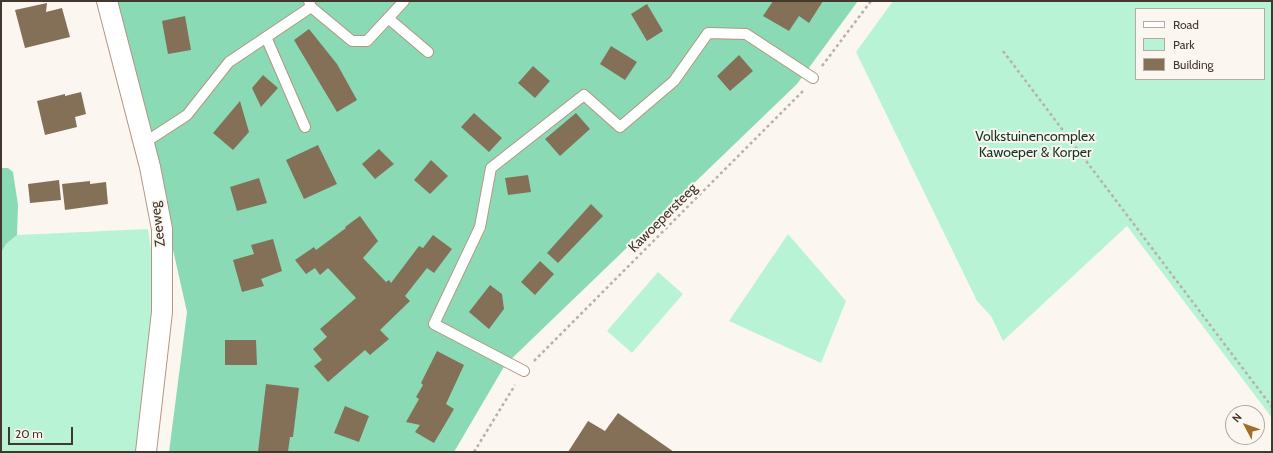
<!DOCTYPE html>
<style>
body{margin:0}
#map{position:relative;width:1273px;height:453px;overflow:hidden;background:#fcf6f1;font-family:Cabin,sans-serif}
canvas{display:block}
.frame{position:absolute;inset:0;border:2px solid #43372e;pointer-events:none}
.legend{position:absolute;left:1135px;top:8px;width:130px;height:72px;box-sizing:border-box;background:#fcf6f1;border:1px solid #b2aaa3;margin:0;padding:5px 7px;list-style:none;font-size:12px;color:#43372e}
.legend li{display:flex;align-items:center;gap:8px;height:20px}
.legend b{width:20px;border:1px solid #b2aaa3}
.north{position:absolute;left:1225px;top:405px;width:40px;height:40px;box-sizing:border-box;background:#fcf6f1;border:1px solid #b2aaa3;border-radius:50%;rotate:311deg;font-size:11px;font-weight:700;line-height:16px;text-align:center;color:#43372e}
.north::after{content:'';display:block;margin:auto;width:14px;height:18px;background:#a26d26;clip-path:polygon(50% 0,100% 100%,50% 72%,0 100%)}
.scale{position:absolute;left:8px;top:427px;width:65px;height:18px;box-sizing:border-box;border:2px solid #43372e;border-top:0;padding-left:5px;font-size:12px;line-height:14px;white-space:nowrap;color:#43372e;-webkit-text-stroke:3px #fcf6f1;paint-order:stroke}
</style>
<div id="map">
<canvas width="1273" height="453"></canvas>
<div class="frame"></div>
<ul class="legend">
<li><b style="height:5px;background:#fff"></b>Road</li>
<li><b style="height:11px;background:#b9f3d6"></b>Park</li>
<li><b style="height:11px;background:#847056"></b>Building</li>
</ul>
<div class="north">N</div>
<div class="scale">20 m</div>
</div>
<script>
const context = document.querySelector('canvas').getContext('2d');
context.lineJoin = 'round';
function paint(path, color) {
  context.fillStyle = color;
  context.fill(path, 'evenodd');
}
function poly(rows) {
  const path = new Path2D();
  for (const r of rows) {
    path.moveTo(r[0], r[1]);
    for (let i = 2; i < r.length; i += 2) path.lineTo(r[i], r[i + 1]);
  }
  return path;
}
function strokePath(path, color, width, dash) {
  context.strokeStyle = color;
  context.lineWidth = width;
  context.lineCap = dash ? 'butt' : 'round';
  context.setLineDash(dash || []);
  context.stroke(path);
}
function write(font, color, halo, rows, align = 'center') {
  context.font = font + ' Cabin,sans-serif';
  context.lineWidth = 4;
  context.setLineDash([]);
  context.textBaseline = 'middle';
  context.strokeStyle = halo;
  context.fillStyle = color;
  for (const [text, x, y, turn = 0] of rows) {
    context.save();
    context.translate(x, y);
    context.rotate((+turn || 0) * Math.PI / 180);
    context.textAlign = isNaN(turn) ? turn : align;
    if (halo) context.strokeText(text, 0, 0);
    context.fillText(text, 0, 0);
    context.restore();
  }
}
const green = poly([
 [893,1,1272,1,1272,418,1127,226,1003,341,991,316,977,301,856,52],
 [1136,9,1264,9,1264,79,1136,79],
 [148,229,154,269,148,357,136,452,1,452,1,253,6,244,17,235],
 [788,234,846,301,821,363,729,321],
 [658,272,683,294,632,353,607,331]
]);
const forest = poly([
 [117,1,858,1,797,84,505,365,454,452,169,452,187,312],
 [1,168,8,168,13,172,18,205,17,235,6,244,1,253]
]);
const building = poly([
 [773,1,823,1,809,23,799,16,789,31,763,16],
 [47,3,46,12,62,8,70,37,25,48,15,10],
 [647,4,663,31,647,41,631,14],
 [185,16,191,50,168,54,162,21],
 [309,29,337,64,357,100,337,112,294,40],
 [611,46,637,62,625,80,600,64],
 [739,55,753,71,730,91,717,76],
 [533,66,550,81,535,98,518,83],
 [263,75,278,88,261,107,252,88],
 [81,92,86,114,75,117,77,127,45,135,37,101,65,94,65,96],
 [240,101,249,132,233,150,213,133],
 [474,113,502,138,489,152,461,127],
 [576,113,590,129,560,156,545,139],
 [318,145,337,184,304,199,286,160],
 [379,149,394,164,375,179,362,164],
 [431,160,448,176,430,194,414,180],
 [528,175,531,192,508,195,505,178],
 [259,178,267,203,237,211,230,187],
 [59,180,61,200,30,203,28,184],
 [90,181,90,184,106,182,108,204,65,210,62,184],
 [591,204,603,216,558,263,547,253],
 [360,216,378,241,363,258,386,282,389,280,391,283,419,246,423,248,433,235,452,249,434,273,427,268,405,296,410,301,380,330,389,339,370,355,365,350,328,382,314,366,322,360,313,349,327,337,320,329,356,298,328,268,320,275,315,268,306,274,295,260,314,247,316,250,346,228,345,227],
 [273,239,282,271,261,279,264,286,242,292,233,260,254,254,251,245],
 [540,261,554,274,535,295,521,282],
 [490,285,502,294,504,309,489,329,469,312],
 [225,340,256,340,257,365,225,365],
 [437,351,464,365,446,404,454,409,434,443,415,432,420,425,406,422,419,399,416,397,423,385,421,383],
 [266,384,299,388,293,437,290,437,288,452,258,452],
 [345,406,369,416,359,442,334,433],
 [618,413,674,452,568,452,588,421,605,431]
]);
const path = poly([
 [1003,51,1272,407],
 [822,66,871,1],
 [534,361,803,91],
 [474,452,515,385]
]);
const service = poly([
 [311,7,352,41,367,41,404,1],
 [388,18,428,52],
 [266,37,305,127],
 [144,143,187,115,229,62,311,7,309,1],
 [524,371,434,324,480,227,491,168,584,95,620,127,674,81,708,33,746,34,813,78]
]);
const minor = poly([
 [107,1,150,167,162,229,162,312,146,452]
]);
const parkNames = [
 ["Volkstuinencomplex",1035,137],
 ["Kawoeper & Korper",1035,153]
];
const streetNames = [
 ["Kawoepersteeg",663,218,-45],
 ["Zeeweg",158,224,-97]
];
paint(green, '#b9f3d6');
paint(forest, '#8adbb5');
paint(building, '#847056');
strokePath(service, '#b29680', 12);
strokePath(minor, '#b29680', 22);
strokePath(path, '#b8b0aa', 2.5, [3, 3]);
strokePath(service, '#fff', 10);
strokePath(minor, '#fff', 20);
write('14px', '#133728', '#fcf6f1', parkNames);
write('14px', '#43372e', '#fcf6f1', streetNames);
</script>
